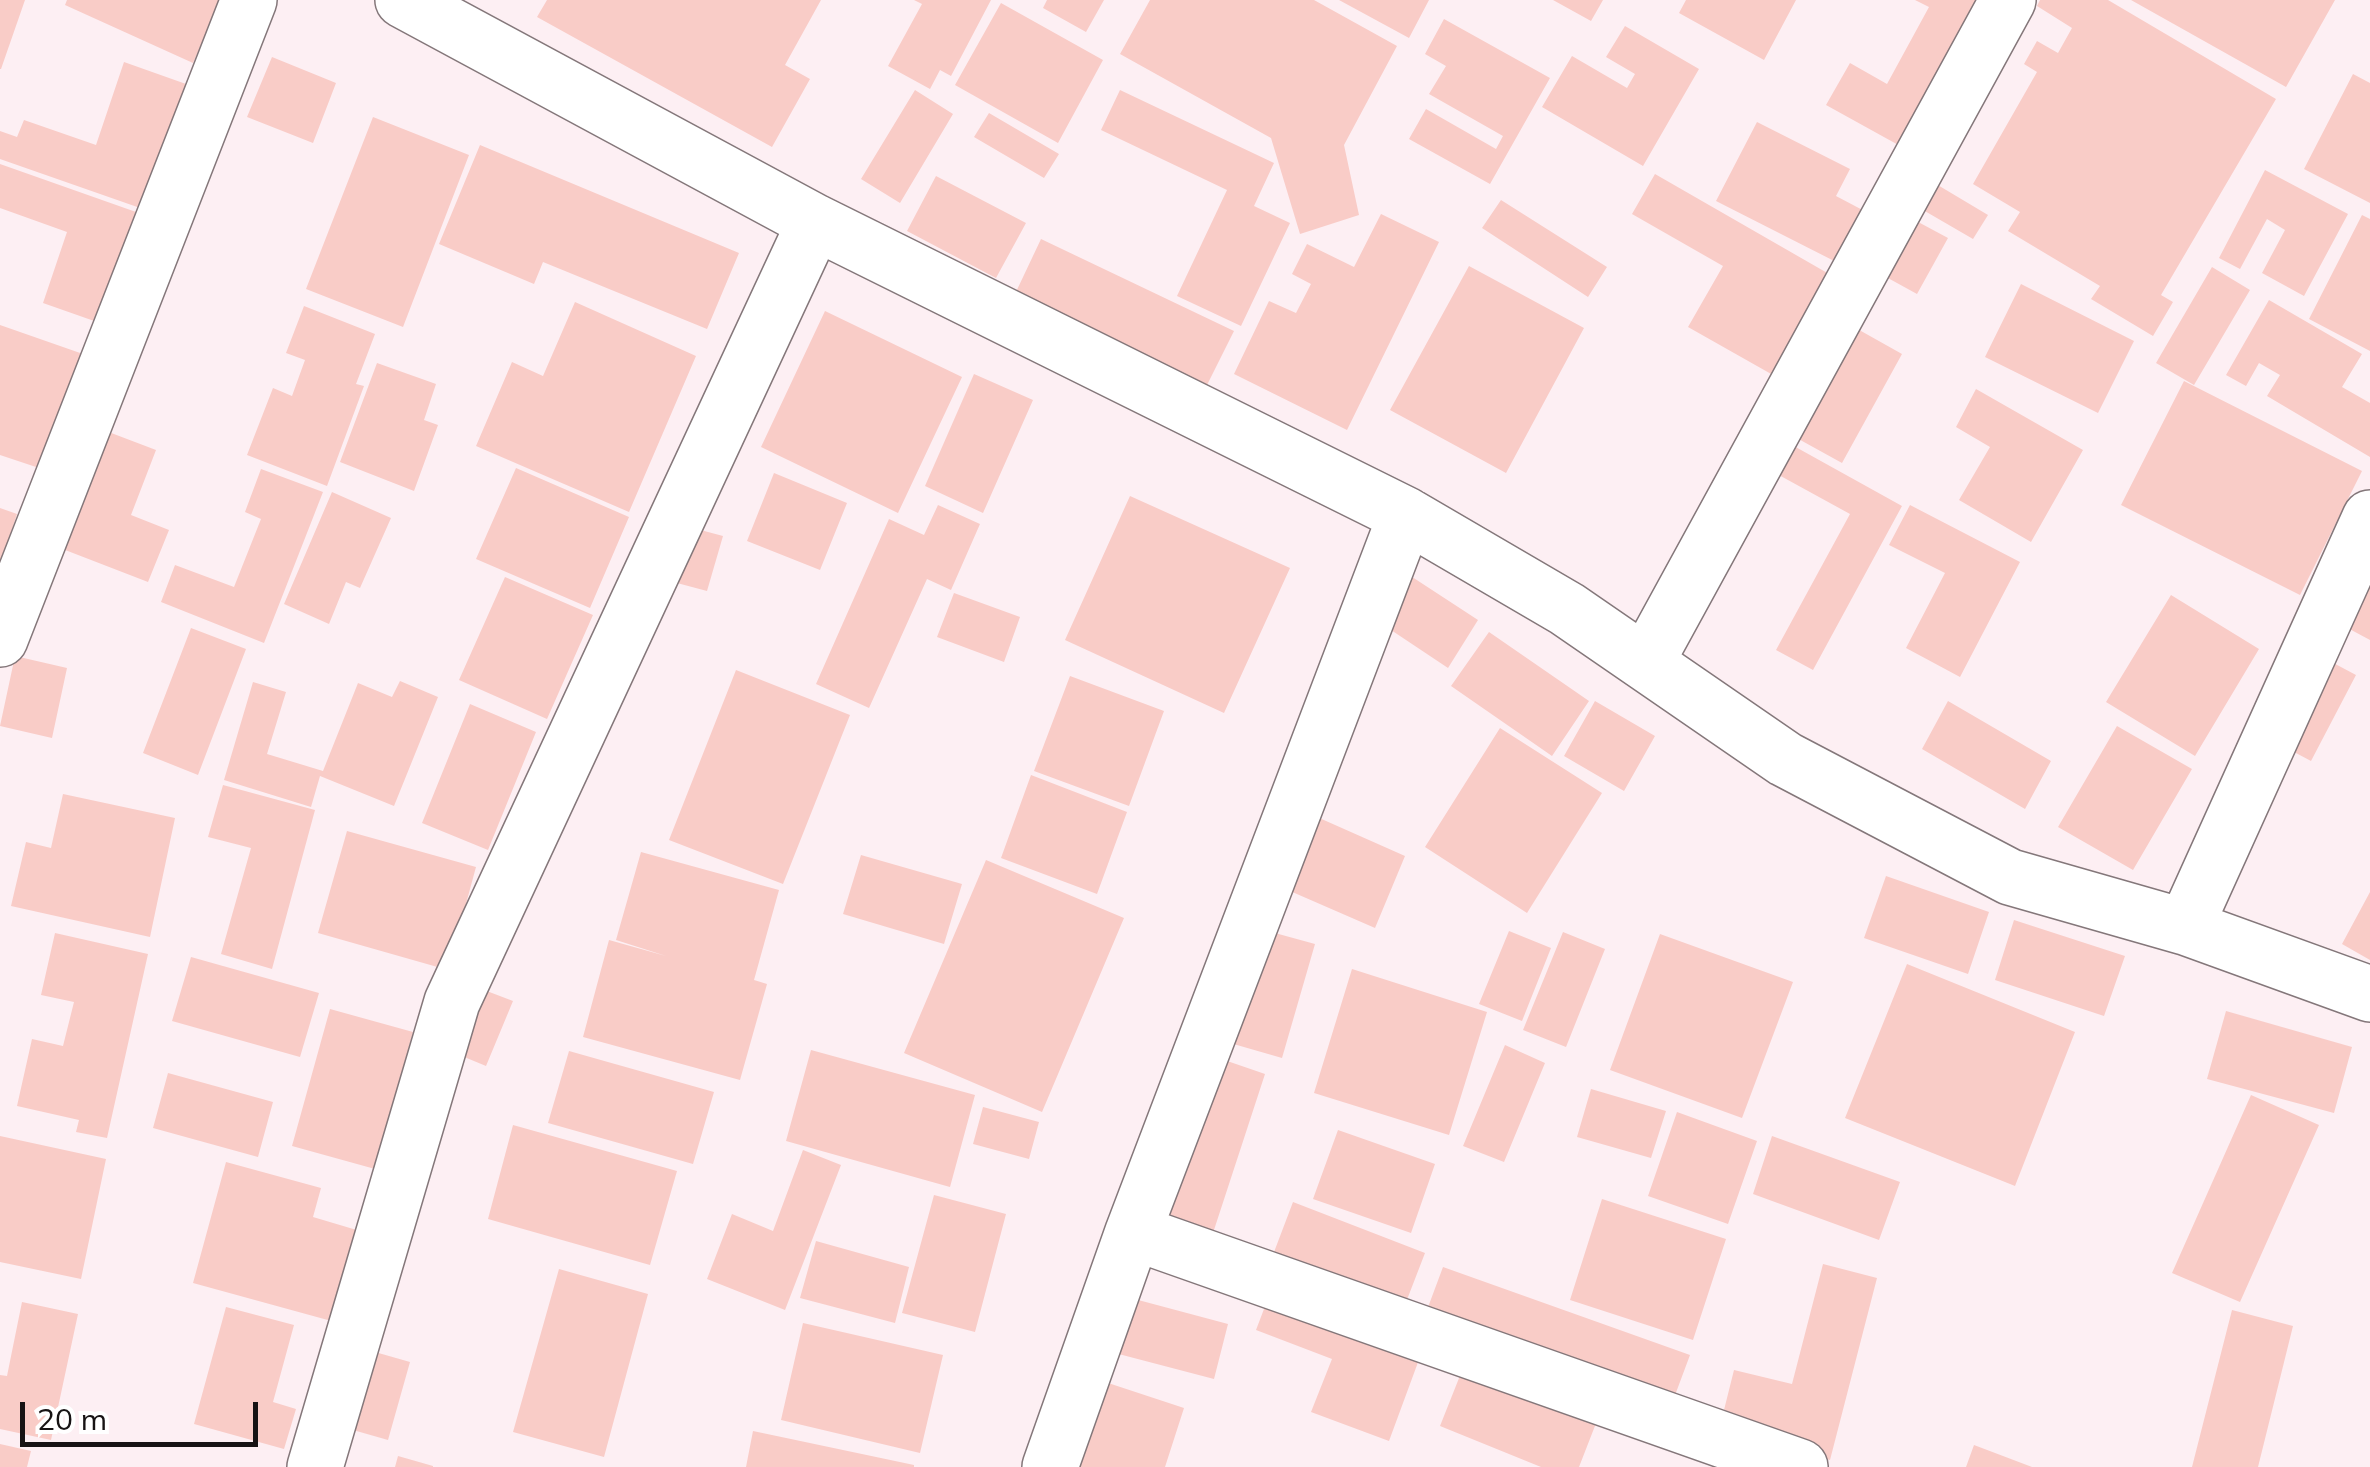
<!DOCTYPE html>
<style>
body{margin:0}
#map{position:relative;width:2370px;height:1467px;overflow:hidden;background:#fdeff3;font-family:Mulish,sans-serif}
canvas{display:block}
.scale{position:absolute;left:20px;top:1402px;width:238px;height:45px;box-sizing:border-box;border:5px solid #171314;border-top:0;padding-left:12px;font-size:30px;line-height:35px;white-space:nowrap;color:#171314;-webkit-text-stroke:8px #fff;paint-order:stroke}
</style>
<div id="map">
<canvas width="2370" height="1467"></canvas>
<div class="scale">20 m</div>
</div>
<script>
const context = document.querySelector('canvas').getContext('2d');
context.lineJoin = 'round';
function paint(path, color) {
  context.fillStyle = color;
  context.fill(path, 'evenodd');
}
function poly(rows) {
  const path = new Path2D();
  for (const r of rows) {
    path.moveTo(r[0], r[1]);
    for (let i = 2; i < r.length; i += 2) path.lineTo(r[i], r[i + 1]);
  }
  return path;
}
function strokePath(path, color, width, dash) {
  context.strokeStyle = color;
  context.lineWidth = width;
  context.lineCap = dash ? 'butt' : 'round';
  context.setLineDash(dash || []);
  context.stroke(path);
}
const building = poly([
 [0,0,25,0,1,69,0,69],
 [67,0,221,0,193,63,65,5],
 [547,0,821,0,785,65,810,79,772,147,537,17],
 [914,0,991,0,951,76,940,70,930,89,888,66,922,4],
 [1047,0,1104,0,1086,32,1043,8],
 [1150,0,1314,0,1397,46,1344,145,1359,215,1300,234,1271,138,1120,54],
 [1339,0,1429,0,1409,38],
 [1553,0,1603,0,1591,21],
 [1686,0,1796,0,1764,60,1679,13],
 [1915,0,1995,0,1911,152,1826,105,1850,63,1887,84,1929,7],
 [2040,0,2108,0,2276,99,2161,295,2173,302,2153,336,2091,299,2100,286,2008,231,2020,212,1973,184,2037,72,2024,64,2037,41,2058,53,2072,28,2037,6],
 [2131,0,2335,0,2286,87],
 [1001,3,1103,60,1058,143,955,85],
 [1444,19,1550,78,1490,184,1409,139,1426,109,1496,149,1503,136,1429,94,1446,66,1425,54],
 [1625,26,1699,69,1643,166,1542,107,1572,56,1627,88,1635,74,1606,57],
 [272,57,336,83,313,143,247,117],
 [124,62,186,84,143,209,0,159,0,131,17,137,24,120,96,145],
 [2353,74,2370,83,2370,203,2304,169],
 [915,90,953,114,900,203,861,179],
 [1120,90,1274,163,1254,206,1290,223,1241,326,1177,296,1227,190,1101,130],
 [989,113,1059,154,1044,178,974,137],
 [373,117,469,155,403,327,306,289],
 [1757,122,1850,169,1836,196,1872,215,1846,267,1716,201],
 [480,145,739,253,707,329,543,262,534,284,439,244],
 [0,164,136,212,97,322,43,303,67,232,0,208],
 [2265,170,2348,214,2304,296,2262,273,2285,230,2267,219,2240,269,2219,258],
 [1655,174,1836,278,1780,379,1688,327,1723,266,1632,214],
 [936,176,1026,223,996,278,907,231],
 [1926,178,1988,215,1973,239,1911,203],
 [1501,200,1607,267,1588,297,1482,228],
 [1381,214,1439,242,1347,430,1234,374,1269,301,1296,313,1311,284,1292,274,1307,244,1354,267],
 [2362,215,2370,219,2370,351,2309,319],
 [1907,216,1948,238,1917,294,1877,272],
 [1041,239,1234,331,1206,387,1015,294],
 [1469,266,1584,328,1506,473,1390,410],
 [2212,267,2250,290,2194,385,2156,363],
 [2021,284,2134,341,2098,413,1985,357],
 [2269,300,2362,354,2342,387,2370,403,2370,457,2267,396,2280,375,2259,363,2246,386,2226,375],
 [575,302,696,356,629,512,476,446,512,362,543,376],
 [304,306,375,334,356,384,364,386,327,486,247,455,273,388,292,396,305,360,286,353],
 [825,311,962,377,898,513,761,447],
 [1845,322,1902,354,1842,463,1784,431],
 [0,325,83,354,42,469,0,455],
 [377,363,436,384,424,420,438,425,414,491,340,462],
 [974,374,1033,400,983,513,925,486],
 [2184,381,2362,471,2300,595,2121,505],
 [1976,389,2083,450,2031,542,1959,500,1990,447,1956,427],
 [106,431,156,450,131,515,169,530,148,582,60,548],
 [1792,445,1902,506,1813,670,1776,650,1850,514,1777,474],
 [516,468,629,517,590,608,476,559],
 [261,469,323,492,264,643,161,602,175,565,234,587,261,519,245,512],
 [774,473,847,503,820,570,747,541],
 [332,492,391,518,360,588,346,582,329,624,284,604],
 [1130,496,1290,568,1224,713,1065,640],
 [938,505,980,524,951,590,927,579,869,708,816,684,889,519,924,535],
 [1910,505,2020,562,1960,677,1906,648,1945,573,1889,545],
 [0,508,17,514,1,563,0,563],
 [678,524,723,536,707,591,662,579],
 [1403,571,1478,620,1448,668,1373,618],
 [2370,572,2370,640,2342,625],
 [505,577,593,615,547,719,459,680],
 [954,593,1020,617,1004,662,937,637],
 [2171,595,2259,649,2195,756,2106,702],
 [191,628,246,649,198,775,143,753],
 [1489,632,1589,701,1552,756,1451,686],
 [15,656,67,668,52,738,0,726],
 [2324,658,2356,675,2311,761,2279,744],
 [736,670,850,715,783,884,669,840],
 [1070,676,1164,711,1129,806,1034,771],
 [400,681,438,697,394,806,320,776,311,807,224,780,253,682,286,692,267,754,323,771,358,683,392,697],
 [1595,701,1655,736,1624,791,1564,756],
 [1948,701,2051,761,2025,809,1922,749],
 [470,704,536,732,488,850,422,823],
 [2117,726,2192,769,2133,870,2058,827],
 [1500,728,1602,793,1527,913,1425,847],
 [1031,775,1127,812,1097,894,1001,858],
 [223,785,315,810,272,969,221,954,251,848,208,837],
 [63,794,175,818,150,937,11,906,26,842,51,848],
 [1299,809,1405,856,1375,928,1267,881],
 [347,831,476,867,448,970,318,933],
 [641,852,779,890,754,980,767,984,740,1080,583,1037,609,940,666,956,616,940],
 [861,855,962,884,944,944,843,914],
 [986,860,1124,918,1042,1112,904,1053],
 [1886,876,1989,912,1968,974,1864,938],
 [2370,892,2370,960,2342,944],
 [2014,920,2125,956,2104,1016,1995,980],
 [1264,930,1315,944,1282,1058,1230,1043],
 [1509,931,1551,948,1522,1021,1479,1004],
 [1563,932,1605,949,1566,1047,1523,1030],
 [55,933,148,954,107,1138,76,1132,79,1120,17,1106,32,1039,63,1046,74,1002,41,995],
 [1660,934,1793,982,1742,1118,1610,1070],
 [191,957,319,993,300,1057,172,1021],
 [1907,964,2075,1032,2015,1186,1845,1118],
 [1352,969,1487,1012,1449,1135,1314,1093],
 [471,985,513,1001,486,1066,445,1049],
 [330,1009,413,1032,375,1169,292,1146],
 [2226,1011,2352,1047,2334,1113,2207,1079],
 [1505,1045,1545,1063,1504,1162,1463,1146],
 [811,1050,975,1095,950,1187,786,1141],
 [569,1051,714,1092,693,1164,548,1123],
 [1204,1053,1265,1074,1213,1233,1152,1213],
 [168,1073,273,1102,258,1157,153,1128],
 [1591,1089,1666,1111,1651,1158,1577,1137],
 [2251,1095,2319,1125,2240,1302,2172,1273],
 [983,1107,1039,1122,1029,1159,973,1144],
 [1677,1112,1757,1141,1728,1224,1648,1196],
 [513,1125,677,1171,650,1265,488,1219],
 [1338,1130,1435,1164,1411,1233,1313,1199],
 [0,1136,106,1159,81,1279,0,1262],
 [1772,1136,1900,1182,1879,1240,1753,1194],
 [803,1150,841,1165,785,1310,707,1279,732,1214,773,1231],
 [226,1162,321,1188,313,1217,360,1231,335,1322,193,1283],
 [934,1195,1006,1214,975,1332,902,1313],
 [1602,1199,1726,1239,1693,1340,1570,1300],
 [1293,1202,1425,1253,1403,1310,1271,1260],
 [816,1241,909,1267,895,1323,800,1298],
 [1823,1264,1877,1278,1830,1460,1719,1430,1734,1370,1792,1384],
 [1443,1267,1690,1355,1671,1406,1424,1318],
 [559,1269,648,1294,604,1457,513,1432],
 [1272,1288,1424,1346,1389,1441,1311,1412,1332,1359,1256,1330],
 [1127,1297,1228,1324,1214,1379,1111,1352],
 [22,1302,78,1314,51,1440,0,1429,0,1375,7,1376],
 [226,1307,294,1325,273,1402,296,1409,284,1449,194,1424],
 [2232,1310,2293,1326,2258,1467,2192,1467],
 [803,1323,943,1355,920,1453,781,1420],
 [368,1350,410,1362,388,1440,346,1428],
 [1467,1358,1600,1413,1579,1467,1541,1467,1440,1426],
 [1096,1379,1184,1408,1165,1467,1068,1467],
 [753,1431,914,1465,914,1467,746,1467],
 [0,1444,31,1451,27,1467,0,1467],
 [1974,1445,2032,1467,1966,1467],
 [398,1456,433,1466,433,1467,395,1467]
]);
const street = poly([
 [403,0,815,222,1406,515,1567,609,1785,759,2010,877,2185,927,2370,994],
 [0,639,249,0],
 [1646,662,2008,0],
 [2185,927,2370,518],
 [1133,1232,1800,1467],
 [315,1467,452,1002,815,222],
 [1050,1467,1133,1232,1406,515]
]);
paint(building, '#f9ccc7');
strokePath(street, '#84777a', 58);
strokePath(street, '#fff', 55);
</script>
